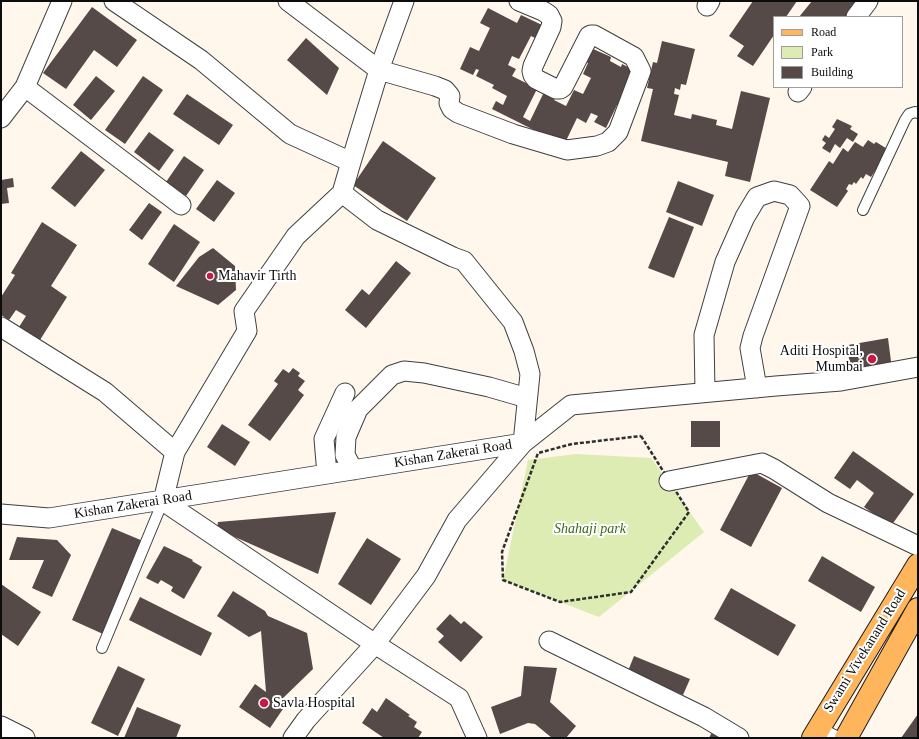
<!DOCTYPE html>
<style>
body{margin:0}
#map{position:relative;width:919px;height:739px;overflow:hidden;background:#fff7ec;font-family:"Times New Roman",serif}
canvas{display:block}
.frame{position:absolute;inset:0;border:2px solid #0c0c0c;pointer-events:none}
.legend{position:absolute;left:773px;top:16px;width:130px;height:72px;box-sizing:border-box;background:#fff;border:1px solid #9e9e9e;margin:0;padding:5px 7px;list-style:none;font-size:12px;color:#0c0c0c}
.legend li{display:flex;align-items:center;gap:8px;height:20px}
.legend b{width:20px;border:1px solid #9e9e9e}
</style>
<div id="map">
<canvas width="919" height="739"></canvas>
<div class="frame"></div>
<ul class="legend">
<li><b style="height:5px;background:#ffb55c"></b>Road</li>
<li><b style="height:11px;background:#ddecb2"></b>Park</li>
<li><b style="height:11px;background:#564a48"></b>Building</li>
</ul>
</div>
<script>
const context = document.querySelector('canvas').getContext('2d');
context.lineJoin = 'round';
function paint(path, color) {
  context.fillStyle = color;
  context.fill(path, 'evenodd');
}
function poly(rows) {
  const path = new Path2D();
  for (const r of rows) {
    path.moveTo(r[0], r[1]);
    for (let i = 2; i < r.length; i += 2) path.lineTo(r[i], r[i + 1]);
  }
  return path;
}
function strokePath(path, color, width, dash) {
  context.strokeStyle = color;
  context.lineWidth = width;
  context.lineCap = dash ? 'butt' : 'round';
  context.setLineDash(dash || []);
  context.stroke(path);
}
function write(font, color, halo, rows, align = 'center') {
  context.font = font + ' "Times New Roman",serif';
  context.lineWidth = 4;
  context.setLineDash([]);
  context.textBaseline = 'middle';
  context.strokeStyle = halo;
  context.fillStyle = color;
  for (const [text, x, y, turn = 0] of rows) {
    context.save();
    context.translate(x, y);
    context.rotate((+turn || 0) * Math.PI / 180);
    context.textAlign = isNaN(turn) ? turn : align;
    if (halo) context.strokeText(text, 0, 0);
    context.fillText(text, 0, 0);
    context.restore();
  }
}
const green = poly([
 [576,454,651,458,704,532,599,617,503,580,528,460]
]);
const building = poly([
 [753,1,797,1,786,17,774,17,774,35,753,66,737,56,744,46,729,36],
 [812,1,863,1,850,17,799,17],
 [92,7,137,40,117,67,94,50,66,89,43,73],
 [488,8,517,23,521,15,542,25,535,38,531,36,519,59,512,56,508,65,516,69,512,76,528,84,528,82,538,87,523,117,530,121,546,88,558,94,554,100,566,106,574,90,583,94,591,78,583,74,588,63,584,61,591,48,611,57,610,61,621,67,622,64,632,69,628,76,630,77,622,108,617,105,606,128,594,122,598,116,591,113,586,123,577,118,564,145,492,109,496,101,503,105,507,96,492,88,494,85,476,76,479,70,476,69,473,75,460,69,470,47,479,51,490,28,480,23],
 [306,38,339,68,327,95,287,60],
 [662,41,695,49,686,85,681,84,680,90,675,88,674,94,679,95,674,115,691,119,692,114,717,120,716,125,732,129,741,91,770,98,750,182,725,176,728,162,641,141,653,89,647,88,653,62,657,63],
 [96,76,115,91,91,120,73,105],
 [143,76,163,90,125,144,105,130],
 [187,94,233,125,219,145,173,114],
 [837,119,852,126,850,129,858,134,853,142,847,138,840,148,835,144,830,153,822,148,826,143,822,140,825,135,829,138,835,129,832,127],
 [149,132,174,150,159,171,134,152],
 [868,140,874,144,876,142,889,150,871,177,866,174,863,179,861,177,856,184,854,182,852,185,849,184,846,189,848,191,837,207,810,190,829,161,833,164,843,148,848,152,855,142,863,147],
 [383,141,436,178,407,221,353,185],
 [81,151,105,170,75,207,51,188],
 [184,156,204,170,186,196,166,182],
 [13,178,14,187,7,188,9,203,1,204,1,180],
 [217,180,235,193,214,222,196,209],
 [678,181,714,195,702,226,666,212],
 [149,203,162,212,142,240,129,230],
 [669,217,694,227,674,278,648,268],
 [42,222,77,245,51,286,67,297,40,340,19,327,26,316,16,310,9,320,1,315,1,297,15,275,11,273],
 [174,224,200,242,174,282,148,264],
 [213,248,235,266,236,290,218,305,176,286,199,257],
 [396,261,411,273,366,328,345,310,362,289,369,295],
 [888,338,892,369,850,375,848,345],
 [293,368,300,373,298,376,305,381,298,390,304,395,270,441,248,425,278,384,274,381,283,369,289,373],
 [691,421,720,421,720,447,691,447],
 [222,424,250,442,235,466,207,447],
 [853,451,914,494,891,526,864,507,874,493,857,480,850,489,834,478],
 [751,471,782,488,751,547,720,530],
 [336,512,318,574,217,529,218,522],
 [112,528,143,541,103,634,72,620],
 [17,537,57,540,71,555,52,597,32,588,44,560,9,560],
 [367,538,401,559,371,605,338,584],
 [164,546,193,560,192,561,202,567,184,599,171,591,173,587,161,580,158,584,146,578],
 [822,556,875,587,861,612,808,581],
 [1,584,41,612,18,646,1,634],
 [731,588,796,625,778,656,714,619],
 [233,591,265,611,268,616,307,633,313,669,280,701,285,706,270,728,239,707,255,684,266,692,261,631,249,637,217,616],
 [140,597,212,633,201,656,129,620],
 [450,614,461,624,464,621,483,637,461,662,438,642,444,636,436,629],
 [634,656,690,679,683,695,628,671],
 [118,666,145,679,118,736,91,723],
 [524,666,557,668,550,702,576,726,566,738,552,738,535,724,528,723,500,734,491,707,521,696],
 [386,698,410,715,408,716,417,722,414,727,422,732,418,738,384,738,362,723,372,708,377,712],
 [137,707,181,725,176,738,124,738],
 [918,714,918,738,901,738],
 [712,732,723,738,709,738]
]);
const path = poly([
 [641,436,689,512,631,592,560,602,503,580,502,552,538,453,572,444,641,436]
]);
const lane = poly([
 [863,210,905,120,909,114,915,112,918,113],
 [102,648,163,501],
 [819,727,840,738]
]);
const street = poly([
 [114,1,201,60,290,134,351,162],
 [288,1,379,70,435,86,445,90,450,96,449,103,452,109,458,113,513,134,567,150,597,146,608,142,618,132,641,71,634,57,594,35,591,35,589,36,563,87,560,89,556,89,536,79,533,75,532,71,533,66,551,27,552,21,549,15,543,11,519,1],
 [707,6,710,1],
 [856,17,868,1],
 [25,87,181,205],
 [798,92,802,87],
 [1,118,25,87,62,1],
 [1,327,105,392,175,452,163,501],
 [705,392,704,335,725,262,745,217,757,197,774,191,790,195,800,206,753,336,750,348,757,388],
 [175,452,247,331,244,311,296,236,342,193,351,162,379,70,404,1],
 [353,470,345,455,346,437,358,409,392,375,404,371,424,373,489,387,527,398],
 [327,474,324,439,345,393],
 [669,481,762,463,774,469,828,503,918,546],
 [163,501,375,644,459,698,477,738],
 [1,514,49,518,523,443,571,405,776,386,841,381,918,367],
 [549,641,704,717,739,738],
 [1,726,25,738],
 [293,738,306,720,375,644,426,576,457,520,523,443,530,374,524,351,513,322,464,261,453,257,377,220,342,193]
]);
const primary = poly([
 [813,738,918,565],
 [846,738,918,609]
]);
const markers = [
 [210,276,4,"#c71a46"],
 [872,359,5,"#c71a46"],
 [264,703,5,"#c71a46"]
];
const poiNames = [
 ["Mahavir Tirth",218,276],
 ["Aditi Hospital,",863,351,"right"],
 ["Mumbai",863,367,"right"],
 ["Savla Hospital",273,703]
];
const streetNames = [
 ["Kishan Zakerai Road",453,454,-9],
 ["Kishan Zakerai Road",133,505,-9],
 ["Swami Vivekanand Road",865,651,-58]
];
const parkNames = [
 ["Shahaji park",590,529]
];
paint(green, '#ddecb2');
paint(building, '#564a48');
strokePath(lane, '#3f3f3f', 12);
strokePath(street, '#3f3f3f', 21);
strokePath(primary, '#1d1d1d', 24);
strokePath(path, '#2e2e2e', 2.5, [4, 2]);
strokePath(lane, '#fff', 10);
strokePath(street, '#fff', 19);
strokePath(primary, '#ffb55c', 22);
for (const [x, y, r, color] of markers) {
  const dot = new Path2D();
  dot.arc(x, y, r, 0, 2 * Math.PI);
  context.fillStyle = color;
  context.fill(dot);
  strokePath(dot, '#fff', 1.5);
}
write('14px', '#0c0c0c', '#fff', poiNames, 'left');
write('14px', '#0c0c0c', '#fff', streetNames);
write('italic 14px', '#3a6918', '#fff', parkNames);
</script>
